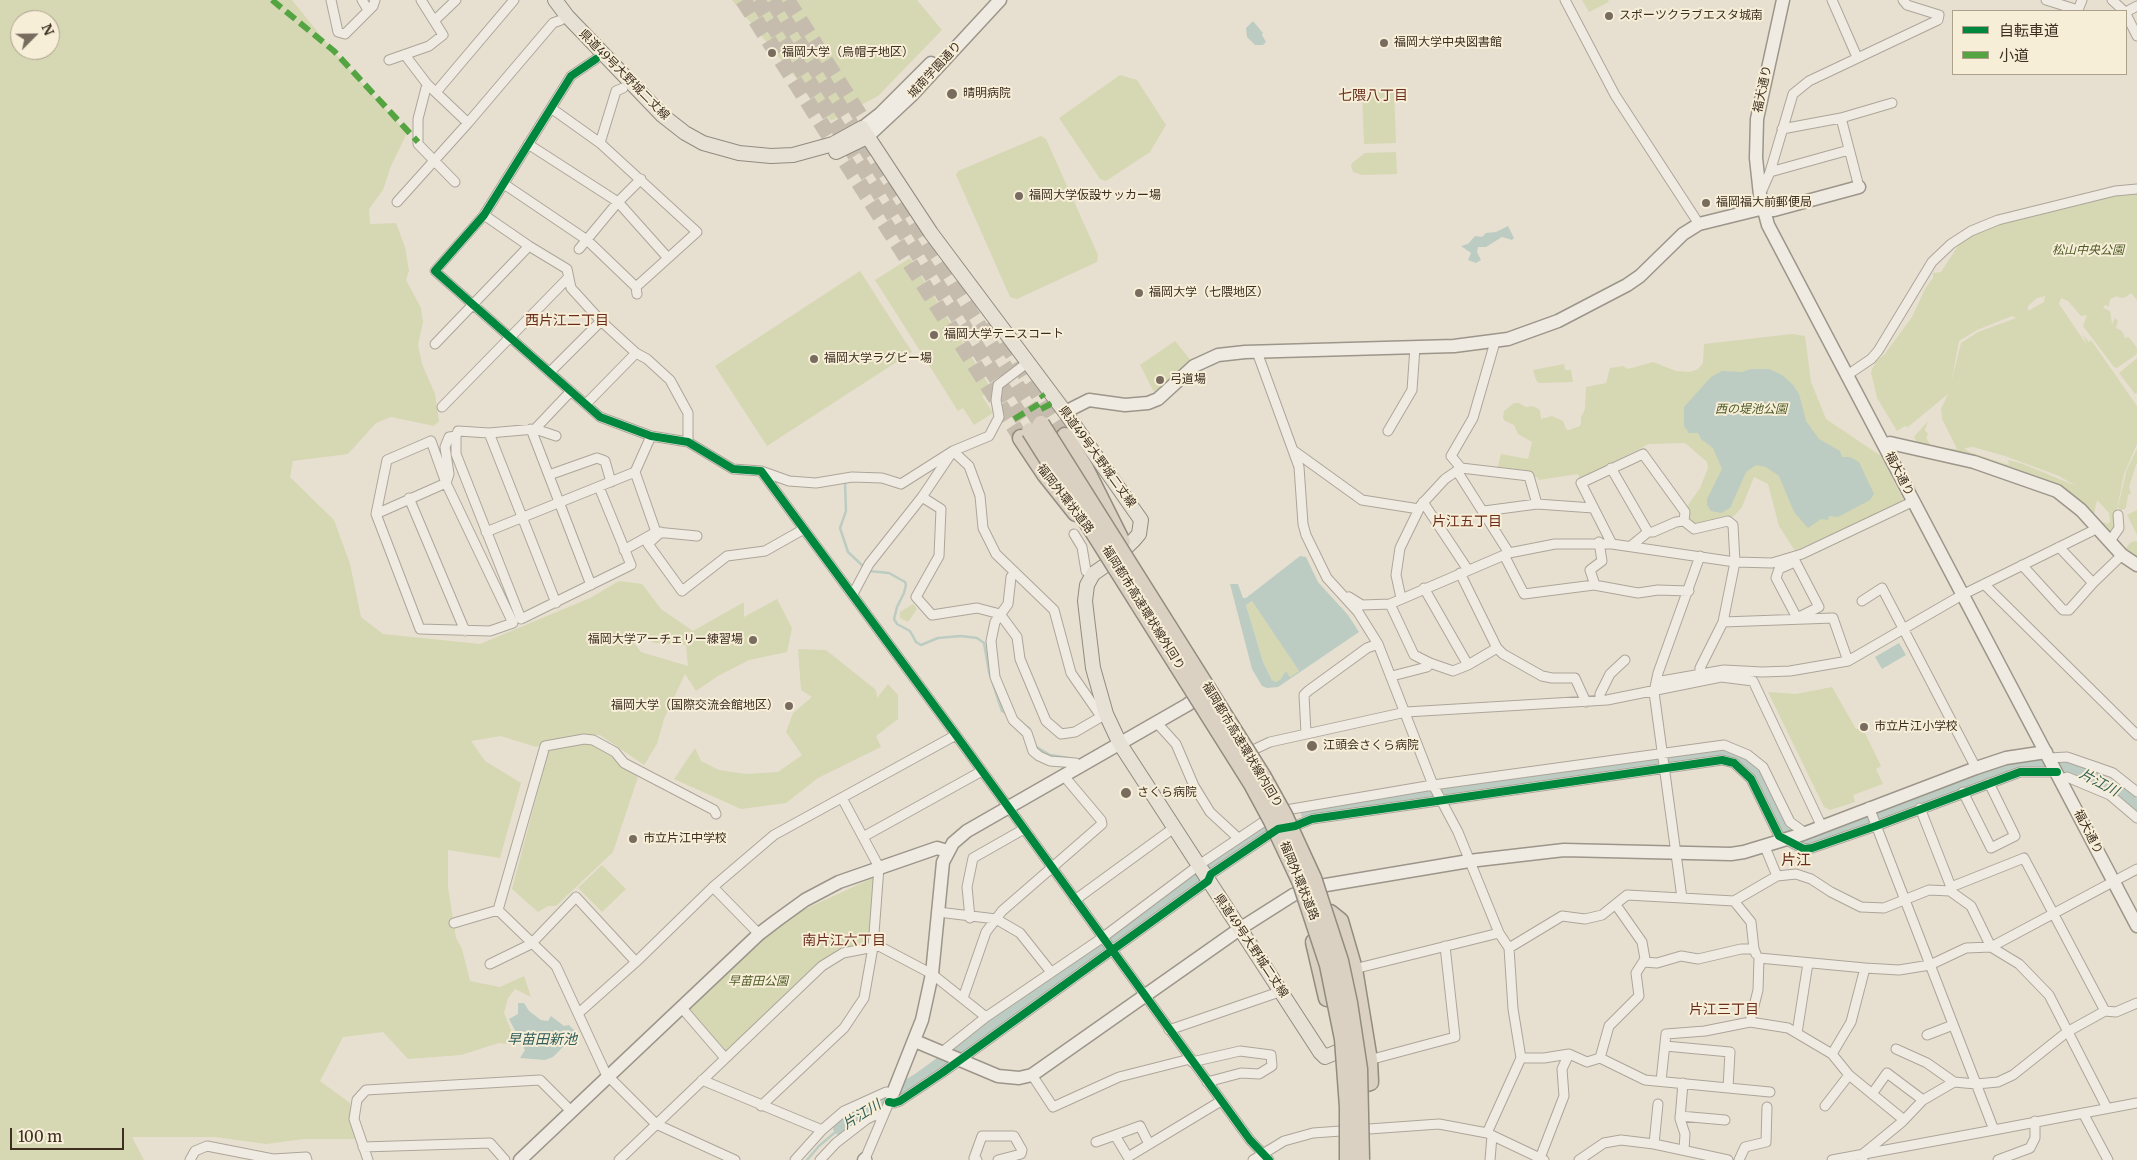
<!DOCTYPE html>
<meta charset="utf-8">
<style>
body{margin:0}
#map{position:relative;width:2137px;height:1160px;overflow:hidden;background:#e7e0d1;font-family:Merriweather,"Noto Sans JP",serif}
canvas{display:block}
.legend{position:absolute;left:1952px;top:10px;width:175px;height:65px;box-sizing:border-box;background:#f7eed8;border:1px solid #ada18e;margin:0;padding:6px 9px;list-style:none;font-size:15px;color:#3d2e20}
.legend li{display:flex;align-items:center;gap:10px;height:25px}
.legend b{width:25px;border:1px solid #ada18e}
.north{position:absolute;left:10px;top:10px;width:50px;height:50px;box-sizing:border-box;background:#f7eed8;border:1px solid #ada18e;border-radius:50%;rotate:67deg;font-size:14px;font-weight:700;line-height:20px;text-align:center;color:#3d2e20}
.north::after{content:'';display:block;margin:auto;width:18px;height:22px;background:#786c5e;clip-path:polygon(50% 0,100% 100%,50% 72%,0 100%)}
.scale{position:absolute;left:10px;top:1128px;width:114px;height:22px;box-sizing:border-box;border:2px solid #3d2e20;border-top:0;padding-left:6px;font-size:15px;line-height:18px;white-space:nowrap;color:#3d2e20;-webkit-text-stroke:4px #f7eed8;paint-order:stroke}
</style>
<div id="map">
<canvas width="2137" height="1160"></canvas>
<ul class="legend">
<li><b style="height:6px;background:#00873e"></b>自転車道</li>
<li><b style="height:6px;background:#54a441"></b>小道</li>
</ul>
<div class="north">N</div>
<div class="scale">100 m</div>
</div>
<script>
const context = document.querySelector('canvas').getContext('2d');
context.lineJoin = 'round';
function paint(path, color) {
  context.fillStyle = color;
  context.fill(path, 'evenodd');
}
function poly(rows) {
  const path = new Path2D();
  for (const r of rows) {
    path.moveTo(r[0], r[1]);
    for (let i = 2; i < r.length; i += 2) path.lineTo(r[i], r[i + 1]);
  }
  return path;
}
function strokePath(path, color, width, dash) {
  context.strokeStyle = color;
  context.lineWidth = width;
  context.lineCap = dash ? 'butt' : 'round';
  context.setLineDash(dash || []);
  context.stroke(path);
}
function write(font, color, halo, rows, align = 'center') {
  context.font = font + ' Merriweather,"Noto Sans JP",serif';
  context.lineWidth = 4;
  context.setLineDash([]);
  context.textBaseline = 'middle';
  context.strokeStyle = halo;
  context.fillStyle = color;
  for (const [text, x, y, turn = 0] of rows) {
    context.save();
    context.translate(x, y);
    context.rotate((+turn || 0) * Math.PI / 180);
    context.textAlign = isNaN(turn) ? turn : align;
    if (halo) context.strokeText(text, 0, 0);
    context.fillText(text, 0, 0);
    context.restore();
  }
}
const green = poly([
 [0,0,292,0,334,52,407,133,391,166,383,190,369,209,370,224,396,223,405,247,409,271,406,280,421,308,423,322,418,345,422,364,435,394,439,421,434,426,391,417,376,423,348,454,293,461,290,477,334,520,350,564,361,617,383,634,480,644,590,598,619,581,642,584,661,609,693,631,744,602,744,617,777,599,792,628,787,652,749,660,718,676,696,691,685,674,664,719,657,744,644,765,600,735,576,735,536,747,501,736,471,741,485,761,521,783,500,858,448,850,448,887,456,938,462,949,470,981,500,987,524,976,531,997,515,989,508,998,504,1013,517,1045,499,1043,461,1055,408,1059,383,1032,343,1037,320,1081,350,1103,357,1139,304,1139,266,1144,215,1137,132,1137,144,1160,0,1160],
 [20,20,50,20,50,50,20,50],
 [624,630,655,643,686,645,688,666,641,652],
 [732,0,917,0,942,30,878,96,831,121],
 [1582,0,1608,0,1609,2,1589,12],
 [1120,75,1137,80,1166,125,1150,152,1106,181,1100,179,1059,118],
 [1394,91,1396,143,1364,144,1362,92],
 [1041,136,1046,139,1098,255,1097,262,1017,299,1010,297,956,175,958,171],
 [1396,152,1397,174,1362,175,1353,172,1351,166,1352,163,1365,153],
 [2122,193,2137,193,2137,300,2131,293,2126,297,2120,298,2117,296,2110,299,2109,306,2105,305,2103,308,2110,311,2112,324,2115,318,2118,321,2116,328,2122,331,2125,338,2129,337,2137,348,2137,354,2117,368,2114,367,2083,326,2087,315,2081,316,2068,301,2061,298,2059,304,2087,345,2083,335,2089,342,2091,340,2137,406,2137,444,2124,474,2112,535,2074,500,1935,448,1957,449,1942,419,1941,409,1948,394,1908,427,1905,426,1897,431,1877,398,1871,372,1876,361,1884,355,1912,317,1926,287,1933,278,1933,273,1941,272,1963,238,2002,223],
 [2045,296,2044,302,2028,311,2028,306,2037,298],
 [2012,316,2016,318,1978,332,1961,343,1951,383,1959,341,1977,330],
 [1964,448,1973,447,2005,456,2059,476,2076,486,2023,464,2008,460,2009,465,1969,452],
 [2097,500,2109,513,2110,521,2108,524,2102,522,2094,514],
 [910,258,992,390,982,396,993,413,974,425,963,408,958,411,875,280],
 [860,271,912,352,767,446,715,366],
 [1792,334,1805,336,1811,382,1826,419,1881,456,1904,501,1795,551,1779,526,1768,484,1754,477,1742,507,1734,516,1714,523,1694,525,1687,517,1686,508,1700,488,1708,468,1707,462,1685,443,1649,444,1580,479,1578,474,1539,480,1537,477,1531,478,1497,470,1501,454,1528,459,1532,442,1518,434,1514,425,1505,421,1503,418,1504,411,1514,403,1519,403,1526,407,1533,406,1540,410,1541,419,1552,416,1563,421,1566,429,1569,430,1580,426,1581,423,1581,417,1585,409,1586,387,1606,383,1610,368,1623,366,1628,369,1653,362,1676,371,1690,372,1698,369,1703,363,1704,344],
 [1175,341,1192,362,1155,394,1140,365],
 [2137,358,2137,393,2135,394,2119,373],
 [1564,364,1565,370,1571,370,1573,382,1539,383,1536,380,1533,370],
 [1928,421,1925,430,1928,434,1926,438,1930,444,1927,446,1917,442,1914,437],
 [2137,449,2137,462,2129,487,2131,493,2128,495,2126,508,2120,511,2118,507,2123,486,2127,469],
 [2137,510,2137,535,2127,515],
 [2137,541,2137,560,2124,550,2131,542],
 [1252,601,1299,671,1290,677,1286,672,1280,681,1276,682,1272,680,1263,662,1246,605],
 [913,604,917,609,908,622,900,618,900,612],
 [798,649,826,650,876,690,877,698,888,684,898,695,898,719,876,736,881,747,818,778,786,803,741,809,674,779,695,748,701,761,719,770,746,774,778,772,802,755,786,732,793,713,812,697,801,690],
 [1832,687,1856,729,1863,729,1881,766,1876,769,1883,784,1853,795,1855,802,1830,810,1824,807,1768,692,1796,694],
 [580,741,593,744,605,750,619,765,638,777,613,852,556,906,548,906,538,912,512,889,549,749],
 [602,865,626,889,602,912,578,888],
 [877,876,871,945,836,952,726,1052,688,1011,754,946,801,911]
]);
const water = poly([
 [1253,21,1263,33,1262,35,1266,42,1263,45,1255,45,1247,37,1246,28],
 [1508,226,1514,238,1512,240,1502,237,1486,247,1478,247,1477,252,1481,260,1476,263,1468,260,1471,253,1461,246,1468,244,1475,236,1482,237,1486,233,1496,232],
 [1751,369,1769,369,1782,375,1793,385,1799,394,1806,421,1819,439,1840,451,1842,457,1850,457,1859,462,1874,494,1870,500,1838,517,1829,516,1828,520,1821,519,1808,528,1794,512,1779,476,1766,467,1756,465,1746,472,1730,508,1721,513,1711,511,1707,505,1707,499,1722,469,1713,448,1701,439,1698,433,1689,433,1684,426,1684,407,1711,377,1722,371,1742,372],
 [1300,556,1306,557,1318,582,1348,615,1359,632,1278,687,1267,688,1262,686,1252,669,1230,584,1238,584,1243,598,1246,598],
 [1252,601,1299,671,1290,677,1286,671,1280,680,1276,682,1272,680,1263,662,1246,605],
 [1899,643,1906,655,1882,669,1875,657],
 [518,1003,524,1003,529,1011,541,1020,548,1021,551,1016,564,1026,569,1025,575,1031,573,1037,553,1057,545,1060,520,1058,525,1050,509,1019,518,1014]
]);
const stream = poly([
 [845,482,846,511,840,528,848,552,865,568],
 [869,571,889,573,905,582,906,585,904,593,897,607,894,619,897,624,910,631,916,642,921,645,938,638,961,636,977,638,984,643,989,672,1002,711,1007,713],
 [1024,725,1029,728,1034,741],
 [1035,746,1050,755,1069,758],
 [807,1160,819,1146,840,1128]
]);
const river = poly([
 [1308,814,1577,774,1658,759,1717,755,1733,758,1744,765,1755,777,1784,829,1805,842,2009,768,2023,765,2067,767,2091,776,2119,792,2137,808],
 [840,1128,920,1079,1262,831]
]);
const highwayTunnel = poly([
 [743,0,1021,438],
 [757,0,1030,431],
 [772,0,1041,424],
 [787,0,874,138],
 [991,321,1065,436]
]);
const street = poly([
 [331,0,338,32,345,34,373,6,375,0],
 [362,0,368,10],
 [1565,0,1615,95,1699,224],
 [1832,0,1857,57],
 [2046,0,2078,10,2082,0],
 [2112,0,2124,11],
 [2126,12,2137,6],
 [2126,14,2137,36],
 [434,21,456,0],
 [405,55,427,84,468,123],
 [596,59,571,76,484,215,435,271,600,417,651,436,688,442,733,469,761,471,956,735,1250,1140,1269,1160],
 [389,60,429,46,443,35,421,0],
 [427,84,418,119,418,144,455,182],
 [437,91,514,0],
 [551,108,600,143,697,232,636,287,637,294],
 [1841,118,1859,187],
 [1782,129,1841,118,1892,103],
 [600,143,616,91,623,88],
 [528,144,618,202,668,258],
 [1770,172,1849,150],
 [504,184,587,240,636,287],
 [1760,195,1770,172,1793,94,1809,81,1938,20,1939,15,1907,5,1903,0],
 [397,202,468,123,553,23,561,20],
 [484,215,529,246,567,269,571,288,601,321,636,353,647,359,670,380,688,413,688,442],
 [579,249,618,202,641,179],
 [1495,342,1473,418,1451,456,1461,468,1529,476,1537,504],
 [435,344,529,246],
 [1257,352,1299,467,1303,524,1306,535,1327,578,1358,612,1378,644,1433,785,1458,832,1499,933,1509,948,1562,916,1585,919,1602,915,1627,895,1682,898],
 [550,372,601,321],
 [1846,376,1871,359,1878,351,1932,262,1951,244,1971,231,1998,220,2115,191,2137,189],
 [586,404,636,353],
 [442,407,568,278],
 [531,429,591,585],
 [535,429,571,391],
 [1388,431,1412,390,1415,347],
 [489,433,556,603],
 [556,436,535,429,489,433,458,431,456,436,456,454,521,619,631,565,599,487],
 [431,441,446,483,513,623,490,631,420,629,376,514,387,460,431,441],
 [1294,451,1362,500,1419,509],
 [1611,468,1648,532],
 [761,471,789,481,816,483,852,477,882,478,901,484,953,451,969,466,980,496,983,528,996,554,1054,610,1071,673,1098,712,1106,714,1075,732,1061,734,1046,721,1020,659,1017,637,1000,614,977,608,932,615,916,597,939,556,941,509,922,497],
 [1457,471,1509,553],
 [549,475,597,458,605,461,611,482],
 [409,498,465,631],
 [1423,502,1468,570],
 [1484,511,1537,504,1593,508],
 [376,514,446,483,449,474,445,447,449,437,456,436],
 [1684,521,1694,529,1728,521,1733,525,1735,562,1723,622,1700,668,1700,673],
 [486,532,635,472],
 [656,532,697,536],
 [661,532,648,544,682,591,727,556,765,551,804,529],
 [1074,534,1082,547,1086,571,1093,574],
 [2110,541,2119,528,2118,515],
 [1612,544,1581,483,1643,454,1685,512,1684,521,1676,522,1653,532,1648,532,1631,546],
 [2059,547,2093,583],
 [624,550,656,532,635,472,651,436],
 [1504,555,1524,594,1594,585,1638,593,1658,590,1689,591],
 [1700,556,1658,673,1654,692,1682,898,1734,901,1777,876,1796,874,1811,879,1831,892,1861,907,1884,908,1929,890,1950,891,1971,906,1991,947,2019,964,2049,995,2107,1108],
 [1793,557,1819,607,1797,618,1776,578,1779,569,1795,562],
 [2022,565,2063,610,2069,610,2093,583,2122,555],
 [1015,572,1011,577,1008,604,995,622,991,641,995,677,1013,720,1027,733,1033,751,1039,756,1050,761,1076,763,1078,767],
 [1460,573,1497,648,1503,654,1542,676,1552,678,1575,678,1586,702],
 [1984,584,2137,735],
 [1595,585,1590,570,1602,561,1599,542],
 [1424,588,1468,665],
 [853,594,869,564,922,497,953,451,989,436,999,417,996,400,998,385,1027,363],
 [1401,598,1396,575,1400,548,1421,505,1445,479,1461,468],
 [1347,599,1349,597,1362,605,1390,604,1509,553,1555,544,1612,544,1735,562,1772,563,1802,554,1914,501],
 [1862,601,1882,588,1976,768],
 [1390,604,1414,655,1430,663,1453,671,1468,665,1497,648],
 [1723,622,1833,618,1848,661],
 [1392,676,1427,667,1430,663],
 [1656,682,1724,670,1762,672,1790,671,1848,661,1962,595,2092,531,2097,526],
 [1600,700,1600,694,1610,674,1625,660],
 [1157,723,1176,744,1194,786,1210,812,1237,837],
 [1306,733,1304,695,1308,691,1367,648,1378,644],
 [1253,750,1270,742,1406,712,1607,700,1721,677,1753,681,1822,827],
 [2049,758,2067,757,2099,768,2113,773,2137,792],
 [2061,780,2067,777,2110,795,2137,818],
 [1963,792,1991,848,2015,836,1989,783],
 [1869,807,1994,1130,2137,1103],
 [1920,808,1951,887],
 [1286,810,1433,785,1724,745,1748,755,1763,767,1790,822,1805,833],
 [863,837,982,771],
 [1765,847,1777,876],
 [713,887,759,934],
 [1950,891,1951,887,2024,858,2105,1011],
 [1075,900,1175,827],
 [1734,901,1751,922,1754,949,1756,954],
 [498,910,556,966,606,1074,656,1124,735,1160],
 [938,912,996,919,1020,933,1051,972],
 [970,918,967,887,973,858,1024,829],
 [454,923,498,910,545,746,584,739,593,740,615,752,624,763,714,810,716,814],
 [1643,962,1657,963,1681,956,1698,959,1741,949,1754,949],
 [490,964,531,944,576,897,636,962],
 [1354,969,1499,933],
 [963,998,986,932,1002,911,1102,824,1101,820,1064,776],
 [681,1007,725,1058],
 [577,1011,581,1011,636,962,713,887,774,835,956,735],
 [1750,1022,1758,990,1759,958,1865,968],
 [1169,1030,1282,991],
 [1797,1033,1808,963],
 [1927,1035,1953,1025],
 [1665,1046,1730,1052,1728,1088],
 [1896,1049,1927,1063,1954,1082],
 [942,1052,986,1017,1102,938,1199,865,1272,816],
 [1832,1054,1851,1022,1865,968,1899,970,1930,965,1966,948,1991,947,2137,869],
 [1521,1058,1544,1058,1569,1054],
 [1600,1058,1645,1080,1770,1092],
 [1369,1060,1455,1037,1445,946],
 [1192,1062,1240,1051,1271,1055,1272,1066,1259,1074,1241,1073,1207,1082],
 [1032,1075,1053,1107,1119,1077,1190,1059],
 [702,1080,822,1130],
 [1661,1081,1666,1034,1705,1031,1750,1022,1788,1028,1832,1054,1849,1075,1904,1120],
 [1683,1083,1680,1119,1685,1134,1684,1150],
 [1872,1094,1887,1073,1923,1100],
 [889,1102,894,1103,900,1101,942,1073,1208,881,1211,874,1266,837,1278,829,1295,826,1312,819,1722,760,1734,763,1751,779,1779,836,1804,849,1812,848,1876,826,2020,772,2057,772],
 [761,1106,844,1028,864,998,873,947,879,867,842,798],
 [1825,1106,1849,1075],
 [2083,1113,2108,1160],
 [1680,1116,1725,1120],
 [1487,1133,1521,1058,1513,1009,1509,948],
 [1116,1137,1128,1157,1221,1101],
 [1096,1142,1140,1126,1149,1144],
 [1654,1144,1658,1104],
 [363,1147,490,1143,505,1160],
 [1540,1158,1564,1096,1562,1069,1569,1054,1587,1062,1600,1058,1609,1026,1639,996,1636,973,1645,959,1642,942,1616,905],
 [190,1160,195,1151,207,1146,273,1159,306,1157,307,1160],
 [368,1160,354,1119,357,1100,366,1090,540,1080,571,1111],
 [619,1160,822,966,843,953,879,946,932,974,986,1017],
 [795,1160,822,1130,844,1111,886,1092,893,1093,865,1159,867,1160],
 [820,1160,836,1143,867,1119,875,1115,882,1118],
 [977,1160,974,1158,982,1136,1014,1136,1022,1150,1021,1154,998,1160],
 [1253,1160,1284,1141,1313,1133,1439,1124,1487,1133,1544,1160],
 [1490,1160,1492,1136],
 [1579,1160,1604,1143,1621,1140,1654,1144,1728,1160],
 [1739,1160,1745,1147,1766,1142,1767,1107],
 [1832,1160,1994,1130],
 [1863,1160,1863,1154,1902,1122,1923,1100,1954,1082,1976,1084,1998,1082,2013,1075,2067,1032,2105,1011,2116,1012,2137,1003],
 [1998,1160,2030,1148,2035,1138,2035,1121]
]);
const secondary = poly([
 [1783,0,1757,119,1756,158,1760,195,1768,225,2137,926],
 [862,128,880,114,931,63],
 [867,137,913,94,1000,0],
 [1065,412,1089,400,1125,405,1148,403,1158,399,1194,366,1218,355,1245,352,1454,346,1508,339,1558,321,1627,285,1640,276,1683,234,1699,224,1764,208,1774,210,1859,187],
 [1884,445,1890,443,1974,462,2057,491,2081,510,2122,555,2137,565],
 [915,1041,998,1076,1019,1078,1032,1075,1241,928,1293,895,1320,886,1469,861,1564,850,1731,854,1744,852,1803,834,1976,768,2006,758,2046,752],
 [893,1093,922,1020,932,974,943,862,953,843,967,831,1187,705,1204,693],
 [520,1160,759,934,776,921,805,900,839,882,937,848,947,851],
 [864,1160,865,1159]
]);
const primary = poly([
 [555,0,567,16,662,115,685,133,703,143,739,153,771,156,793,155,833,144,862,128,931,233,1065,412,1141,520,1139,534,1133,541,1113,560,1093,574,1087,585,1085,601,1093,668,1106,714,1120,744,1320,1052,1325,1057,1344,1049],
 [836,152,867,137]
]);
const highway = poly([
 [1065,436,1085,468,1122,542],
 [1021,438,1045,474,1076,513],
 [1330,913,1340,921,1354,969,1369,1060,1370,1082,1363,1084],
 [1314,942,1327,998]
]);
const highwayBridge = poly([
 [1041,424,1263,777,1284,815,1313,878,1340,961,1349,1003,1359,1069,1361,1160],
 [1030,431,1252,784,1272,821,1301,883,1328,965,1343,1039,1348,1107,1348,1160]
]);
const quiet = poly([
 [272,0,334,51,418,142],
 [1041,409,1049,405,1041,394],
 [1014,419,1039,404]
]);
const cycleway = poly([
 [596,59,571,76,484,215,435,271,600,417,651,436,688,442,733,469,761,471,956,735,1250,1140,1269,1160],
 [889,1102,894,1103,900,1101,942,1073,1208,881,1211,874,1266,837,1278,829,1295,826,1312,819,1722,760,1734,763,1751,779,1779,836,1804,849,1812,848,1876,826,2020,772,2057,772]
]);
const markers = [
 [1609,16,5,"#786c5e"],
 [1384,43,5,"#786c5e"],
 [772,53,5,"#786c5e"],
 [952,94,6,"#786c5e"],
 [1019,196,5,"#786c5e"],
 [1706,203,5,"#786c5e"],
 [1139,293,5,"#786c5e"],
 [934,335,5,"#786c5e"],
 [814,359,5,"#786c5e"],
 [1160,380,5,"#786c5e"],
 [753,640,5,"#786c5e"],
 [789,706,5,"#786c5e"],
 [1864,727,5,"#786c5e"],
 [1312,746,6,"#786c5e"],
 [1126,793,6,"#786c5e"],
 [633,839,5,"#786c5e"]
];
const poiNames = [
 ["スポーツクラブエスタ城南",1619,16],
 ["福岡大学中央図書館",1394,43],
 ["福岡大学（烏帽子地区）",782,53],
 ["晴明病院",963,94],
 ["福岡大学仮設サッカー場",1029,196],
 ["福岡福大前郵便局",1716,203],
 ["福岡大学（七隈地区）",1149,293],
 ["福岡大学テニスコート",944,335],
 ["福岡大学ラグビー場",824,359],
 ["弓道場",1170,380],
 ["福岡大学アーチェリー練習場",743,640,"right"],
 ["福岡大学（国際交流会館地区）",779,706,"right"],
 ["市立片江小学校",1874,727],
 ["江頭会さくら病院",1323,746],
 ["さくら病院",1137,793],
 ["市立片江中学校",643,839]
];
const streetNames = [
 ["城南学園通り",935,70,-47],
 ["県道49号大野城二丈線",624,75,45],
 ["福大通り",1763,89,-78],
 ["県道49号大野城二丈線",1097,457,54],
 ["福大通り",1899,474,63],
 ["福岡外環状道路",1065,499,52],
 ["福岡都市高速環状線外回り",1143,608,58],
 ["福岡都市高速環状線内回り",1242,745,59],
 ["福大通り",2088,832,63],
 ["福岡外環状道路",1299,881,68],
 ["県道49号大野城二丈線",1251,946,56]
];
const parkNames = [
 ["松山中央公園",2088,251],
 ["西の堤池公園",1751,410],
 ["早苗田公園",758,982]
];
const neighbourhoodNames = [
 ["七隈八丁目",1373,96],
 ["西片江二丁目",567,321],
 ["片江五丁目",1467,522],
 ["南片江六丁目",844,941],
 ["片江三丁目",1724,1010]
];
const waterNames = [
 ["片江川",2099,783,28],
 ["早苗田新池",542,1040],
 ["片江川",862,1115,-32]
];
const quarterNames = [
 ["片江",1796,861]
];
paint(green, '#d6d7b3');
paint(water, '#bcccc2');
strokePath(stream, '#bcccc2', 2.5);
strokePath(river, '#bcccc2', 14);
strokePath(highwayTunnel, '#c5bcae', 16, [16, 8]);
strokePath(street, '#ada599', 11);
strokePath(secondary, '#9c958a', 15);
strokePath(primary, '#928b80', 16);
strokePath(highway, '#928b80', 19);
strokePath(street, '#efebe3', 9);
strokePath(secondary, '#efebe3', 12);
strokePath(primary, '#e6e1d4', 14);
strokePath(highway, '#dad1c2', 16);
strokePath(highwayBridge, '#928b80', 19, []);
strokePath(highwayBridge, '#dad1c2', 16);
strokePath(quiet, '#54a441', 6, [12, 6]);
strokePath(cycleway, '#00873e', 8);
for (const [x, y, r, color] of markers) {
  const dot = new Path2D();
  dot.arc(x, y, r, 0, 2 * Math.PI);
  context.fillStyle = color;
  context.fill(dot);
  strokePath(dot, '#f7eed8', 2);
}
write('12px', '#3d2e20', '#f7eed8', poiNames, 'left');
write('12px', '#3d2e20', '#f7eed8', streetNames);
write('italic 12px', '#4d5a26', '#f7eed8', parkNames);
write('14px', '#6b2e1e', '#f7eed8', neighbourhoodNames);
write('italic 14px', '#2f5d5a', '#f7eed8', waterNames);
write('15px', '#6b2e1e', '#f7eed8', quarterNames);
</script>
